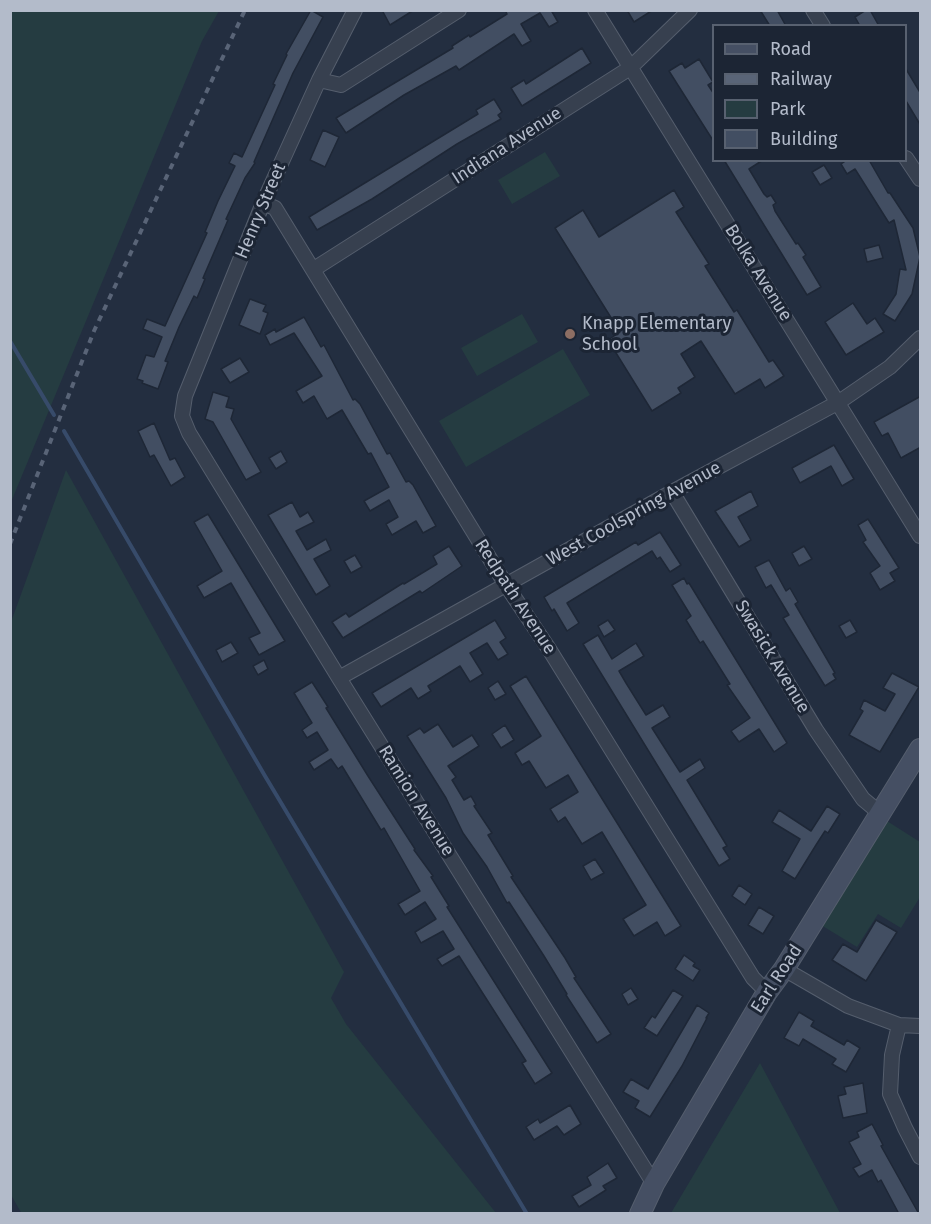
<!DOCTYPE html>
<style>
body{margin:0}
#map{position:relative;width:931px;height:1224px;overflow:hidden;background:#232e40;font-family:"Fira Sans",sans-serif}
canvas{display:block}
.frame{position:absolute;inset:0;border:12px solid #b3bbca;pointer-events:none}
.legend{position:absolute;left:712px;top:24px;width:195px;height:138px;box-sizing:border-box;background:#1c2534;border:2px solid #586170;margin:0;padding:8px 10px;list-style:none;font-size:18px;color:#b3bbca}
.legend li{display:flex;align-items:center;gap:12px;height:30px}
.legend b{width:30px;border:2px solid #586170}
</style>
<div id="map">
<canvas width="931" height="1224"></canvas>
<div class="frame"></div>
<ul class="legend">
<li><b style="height:8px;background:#454f63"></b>Road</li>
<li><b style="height:8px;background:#596477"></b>Railway</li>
<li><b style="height:16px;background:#253c41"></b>Park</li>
<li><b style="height:16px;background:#424e62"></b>Building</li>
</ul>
</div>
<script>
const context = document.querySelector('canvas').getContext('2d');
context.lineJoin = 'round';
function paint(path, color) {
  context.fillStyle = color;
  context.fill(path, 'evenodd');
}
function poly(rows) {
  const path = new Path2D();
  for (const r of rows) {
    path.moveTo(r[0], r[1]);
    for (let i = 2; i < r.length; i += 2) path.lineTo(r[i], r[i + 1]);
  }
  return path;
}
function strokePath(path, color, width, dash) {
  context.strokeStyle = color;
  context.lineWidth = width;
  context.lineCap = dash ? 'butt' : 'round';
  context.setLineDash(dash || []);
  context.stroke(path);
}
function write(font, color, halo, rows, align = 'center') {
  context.font = font + ' "Fira Sans",sans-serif';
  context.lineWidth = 6;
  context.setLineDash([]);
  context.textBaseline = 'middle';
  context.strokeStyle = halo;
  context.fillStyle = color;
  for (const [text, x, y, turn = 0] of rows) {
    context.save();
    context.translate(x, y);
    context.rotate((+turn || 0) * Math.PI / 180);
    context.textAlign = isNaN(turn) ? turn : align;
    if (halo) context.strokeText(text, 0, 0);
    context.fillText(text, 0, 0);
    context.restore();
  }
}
const green = poly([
 [10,11,219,11,202,41,11,502],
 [545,152,560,176,512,204,498,180],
 [522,314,538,342,477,376,461,348],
 [563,349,590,395,466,467,439,421],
 [66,470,344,972,331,998,346,1024,496,1213,22,1214,11,1195,11,622],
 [887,821,920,842,920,897,901,928,878,914,857,947,821,925],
 [760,1063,840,1213,671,1213]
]);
const stream = poly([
 [10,341,54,415],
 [64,431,265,776,527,1214]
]);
const building = poly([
 [311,10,323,17,293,73,254,162,255,163,245,178,226,219,228,220,203,278,205,279,197,298,194,296,179,327,165,361,168,362,158,389,142,383,143,381,137,379,146,355,154,357,162,337,143,329,147,319,165,326,207,233,205,232,218,201,235,166,229,163,234,153,242,157,275,85,273,84,287,55,286,54,311,10],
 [382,10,414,10,390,25,382,10],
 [505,10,551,10,558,22,549,27,540,13,521,24,531,41,522,46,514,34,459,70,456,66,404,95,346,133,336,118,453,48,452,46,469,35,470,37,507,14,505,10],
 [627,10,653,10,634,22,627,10],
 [760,10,777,10,786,26,770,26,760,10],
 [866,10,870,10,879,26,860,26,855,17,866,10],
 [582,48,591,63,522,106,511,88,524,80,526,84,582,48],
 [699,59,713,82,708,85,714,94,714,142,669,71,682,63,685,68,699,59],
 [906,69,921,94,921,126,906,101,906,69],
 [494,99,502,112,498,115,501,119,457,144,372,199,317,230,309,217,478,114,476,110,494,99],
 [323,130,339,137,325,167,310,160,323,130],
 [724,160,763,160,749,169,764,194,767,197,771,195,776,203,773,205,775,211,796,244,798,243,806,255,803,257,821,287,807,295,724,160],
 [847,160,869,160,888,193,890,193,913,228,920,257,912,294,895,321,883,314,896,294,900,269,906,270,894,220,889,223,855,169,847,174,841,164,847,160],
 [824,165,832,178,820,185,812,172,824,165],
 [674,190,684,207,676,212,709,264,705,266,734,312,737,310,769,362,773,360,784,376,765,388,760,379,735,394,701,341,681,354,695,377,678,388,681,393,652,411,608,340,620,332,555,228,583,210,599,237,674,190],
 [879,245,883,258,867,262,864,249,879,245],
 [250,299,266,305,263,311,268,313,260,334,239,325,250,299],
 [853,303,867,324,875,318,884,332,846,355,825,322,853,303],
 [304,317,321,347,324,345,353,400,355,399,360,404,387,454,390,453,406,482,409,481,413,485,436,526,423,533,416,521,392,535,386,524,398,517,389,500,370,511,364,501,389,487,371,453,368,454,342,410,327,419,314,396,303,403,296,391,322,376,294,333,270,345,265,335,275,329,276,332,304,317],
 [240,358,249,372,230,383,221,369,240,358],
 [213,392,229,397,226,407,234,409,231,419,261,472,246,480,213,422,205,419,213,392],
 [921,396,921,447,901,458,888,433,882,436,874,422,921,396],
 [154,423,170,460,175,458,185,477,171,486,154,455,150,457,138,431,154,423],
 [834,445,854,479,842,486,831,466,800,483,792,468,834,445],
 [281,451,287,462,276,469,269,458,281,451],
 [751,491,758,506,738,517,751,540,739,547,715,511,751,491],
 [292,502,300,517,308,512,314,522,296,531,307,550,326,539,331,550,314,559,330,586,316,595,268,515,292,502],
 [208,514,285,641,259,655,249,638,260,633,231,583,204,598,197,586,222,571,194,522,208,514],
 [868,519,899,568,890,573,895,581,880,590,870,573,880,566,863,542,866,540,858,525,868,519],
 [660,532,681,565,670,572,660,557,657,559,652,551,567,603,579,623,567,631,554,609,552,611,544,597,636,542,638,545,660,532],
 [449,546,462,566,422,593,420,591,343,638,332,622,346,613,349,617,403,583,404,584,437,564,433,556,449,546],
 [804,546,812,559,799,566,792,553,804,546],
 [355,555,362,567,351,573,344,561,355,555],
 [769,560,786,591,790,588,798,602,795,604,835,673,833,674,836,679,825,686,783,618,789,615,771,585,766,588,755,567,769,560],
 [684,578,687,584,689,583,787,743,774,752,759,729,739,742,731,731,750,718,727,685,730,684,703,641,700,643,686,620,691,616,672,585,684,578],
 [495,620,506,638,500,642,508,654,498,660,487,643,470,653,483,674,470,682,460,666,428,686,431,691,418,699,411,688,381,707,372,693,495,620],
 [608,620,615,630,604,637,598,626,608,620],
 [850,620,857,632,846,638,839,626,850,620],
 [598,635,612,659,636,643,644,656,619,671,626,683,646,715,663,705,670,717,652,728,680,772,700,759,705,768,687,780,727,846,723,848,730,859,719,866,583,644,598,635],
 [231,642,238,653,222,662,216,650,231,642],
 [264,660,268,669,258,675,253,666,264,660],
 [892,673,919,687,880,752,849,735,863,711,860,709,864,700,885,711,895,694,883,688,892,673],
 [526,676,681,926,665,936,657,922,634,936,623,919,646,905,602,832,582,844,565,817,558,822,550,809,578,792,568,775,546,788,529,761,522,765,515,753,541,736,510,686,526,676],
 [498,681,506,694,495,700,488,688,498,681],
 [312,682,328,707,326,708,368,776,415,849,414,850,433,876,431,877,449,906,447,907,552,1073,535,1084,522,1063,526,1061,459,956,442,966,437,959,454,949,443,931,421,943,415,932,436,919,425,902,405,915,398,904,420,891,384,828,381,830,342,766,338,769,331,759,314,770,309,762,328,750,317,732,307,738,302,730,312,723,294,693,312,682],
 [438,724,453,747,472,735,479,746,448,766,456,777,452,780,464,800,471,796,476,805,474,806,492,833,488,835,513,876,511,877,565,958,576,977,574,978,611,1034,597,1043,566,995,567,994,544,956,509,902,507,903,487,867,463,833,446,798,407,736,420,728,424,733,438,724],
 [505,725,514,740,501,748,492,734,505,725],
 [827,806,840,814,828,833,825,831,816,845,795,879,782,871,800,839,772,822,779,810,811,831,827,806],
 [595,859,604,873,591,880,583,866,595,859],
 [739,885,752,894,745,905,732,896,739,885],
 [759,907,774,916,763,934,748,925,759,907],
 [876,920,897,932,866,981,832,960,843,944,857,952,876,920],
 [684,955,695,963,693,966,700,970,693,981,675,969,684,955],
 [631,988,638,999,628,1005,622,994,631,988],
 [673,990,683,996,657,1036,644,1028,652,1016,655,1018,673,990],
 [697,1005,709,1013,706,1018,707,1018,682,1066,650,1117,635,1108,639,1101,623,1092,631,1079,648,1089,697,1005],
 [799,1012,814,1021,811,1026,844,1045,847,1040,860,1048,846,1072,832,1064,836,1059,803,1039,799,1046,784,1038,799,1012],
 [863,1083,867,1113,843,1118,838,1096,846,1094,844,1087,863,1083],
 [570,1105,581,1124,564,1135,557,1126,534,1140,526,1127,538,1119,540,1123,570,1105],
 [872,1124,883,1145,881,1146,919,1214,899,1214,881,1180,878,1182,872,1170,859,1177,853,1168,861,1164,849,1142,859,1137,857,1132,872,1124],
 [608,1163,617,1178,603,1186,606,1190,579,1207,572,1196,591,1185,587,1177,608,1163]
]);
const street = poly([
 [355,10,319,80,263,203,185,396,182,416,189,433,339,678,654,1184],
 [595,10,920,536],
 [813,10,823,26],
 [319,80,341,85,459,10],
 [906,158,920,179],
 [263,203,275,208,506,585,549,649,753,978,767,992],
 [314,269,630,68,690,10],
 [672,492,816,730,863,799,881,814],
 [339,678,672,492,839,402,890,367,920,338],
 [784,969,848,1006,899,1025,920,1026],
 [899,1025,892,1055,890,1094,905,1128,920,1157]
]);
const secondary = poly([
 [640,1214,654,1184,767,992,784,969,920,749]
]);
const rail = poly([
 [10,544,94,331,245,10]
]);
const markers = [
 [570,334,6,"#8d6e63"]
];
const streetNames = [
 ["Indiana Avenue",507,146,-33],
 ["Henry Street",261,211,-67],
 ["Bolka Avenue",758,273,58],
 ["West Coolspring Avenue",634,514,-29],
 ["Redpath Avenue",515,597,57],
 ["Swasick Avenue",772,657,59],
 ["Ramion Avenue",416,801,58],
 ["Earl Road",777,979,-57]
];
const poiNames = [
 ["Knapp Elementary",582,324],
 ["School",582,345]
];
paint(green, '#253c41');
strokePath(stream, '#374b6a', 4);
paint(building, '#424e62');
strokePath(building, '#1e2736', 1.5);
strokePath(street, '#555e6d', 16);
strokePath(secondary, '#555e6d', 22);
strokePath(street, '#37404f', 14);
strokePath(secondary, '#454f63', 20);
strokePath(rail, '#596477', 4, [6, 6]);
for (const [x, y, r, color] of markers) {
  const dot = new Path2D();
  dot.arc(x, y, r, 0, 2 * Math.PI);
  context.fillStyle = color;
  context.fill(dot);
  strokePath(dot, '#1c2534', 2);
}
write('18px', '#b3bbca', '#1c2534', streetNames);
write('18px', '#b3bbca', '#1c2534', poiNames, 'left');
</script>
